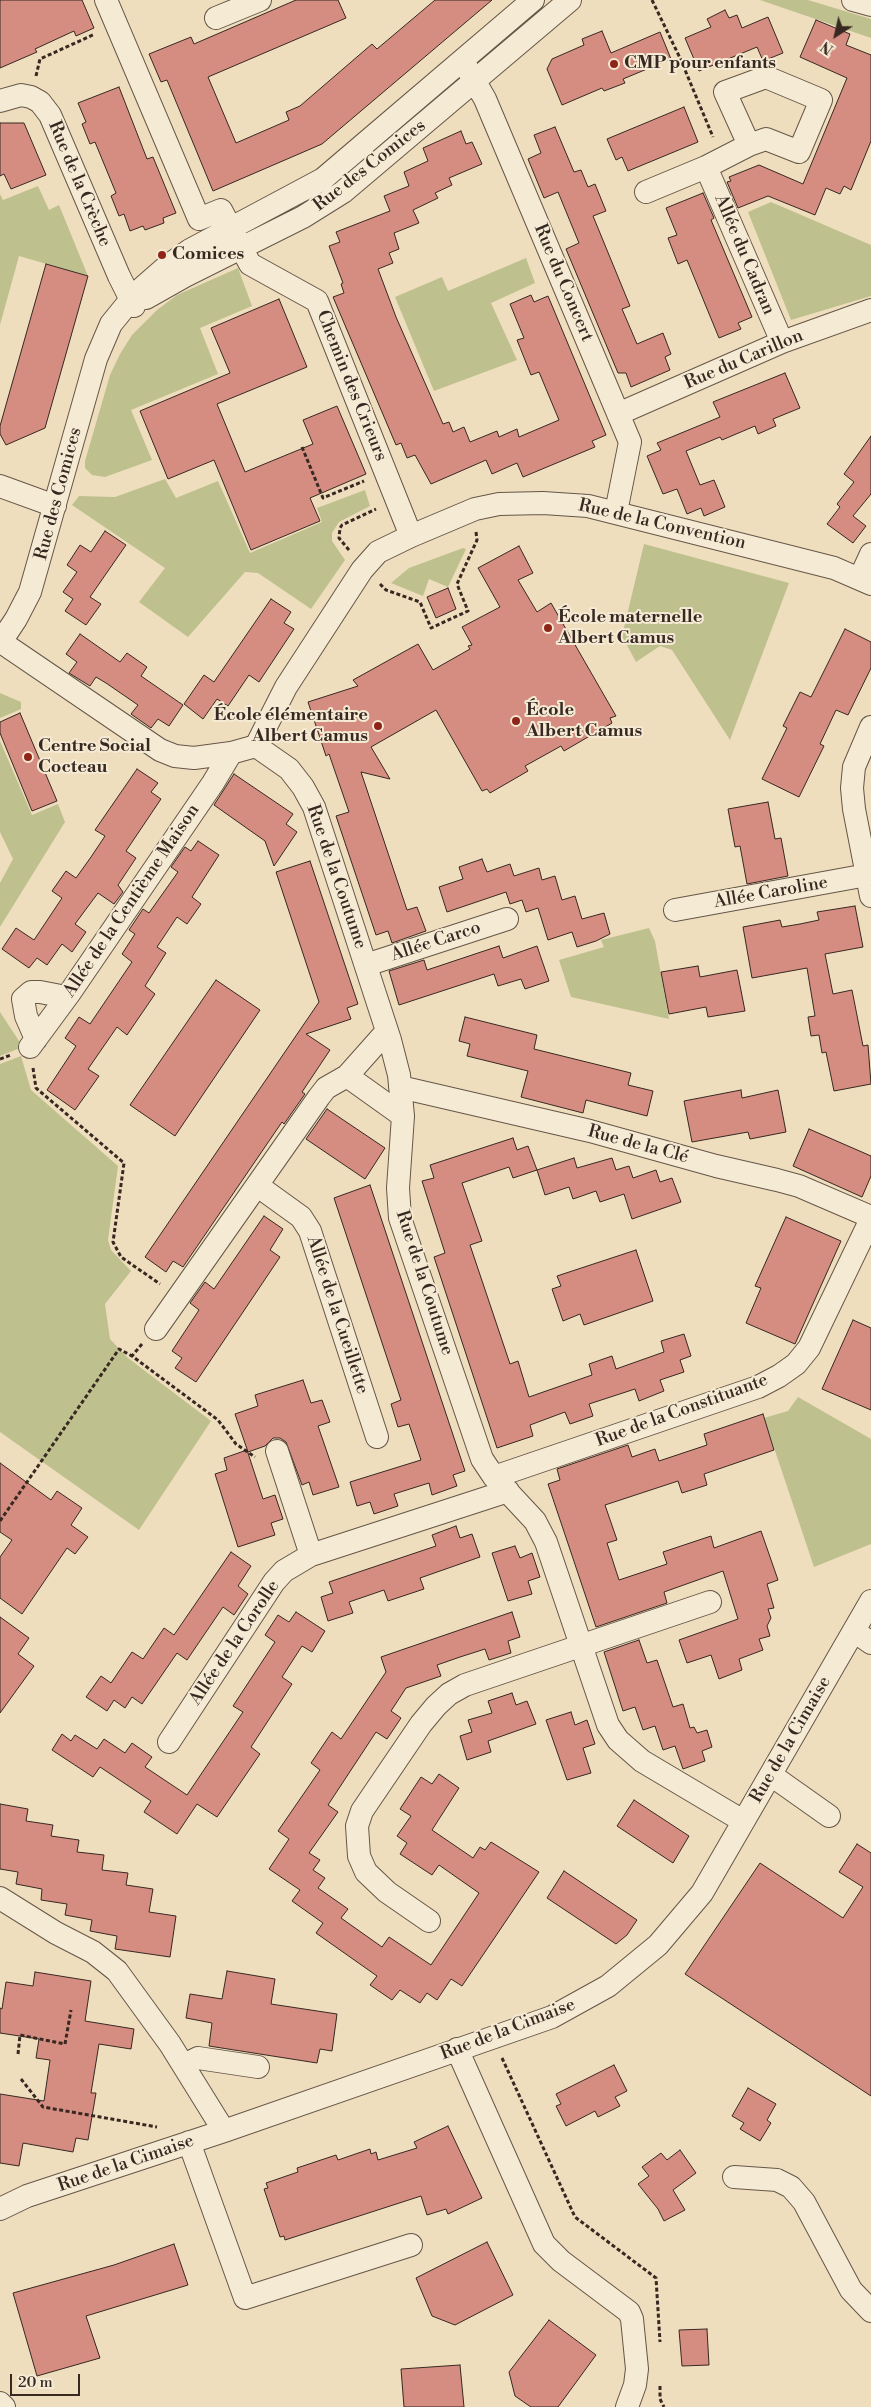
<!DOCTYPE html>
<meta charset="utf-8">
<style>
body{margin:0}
#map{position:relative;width:871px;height:2407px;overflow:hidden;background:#efdebd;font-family:"Libre Bodoni",serif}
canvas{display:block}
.north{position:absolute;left:811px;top:10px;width:50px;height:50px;-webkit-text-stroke:4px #f5ead4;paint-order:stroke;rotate:215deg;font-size:14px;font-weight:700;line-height:20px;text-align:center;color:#372821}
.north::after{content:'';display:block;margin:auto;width:18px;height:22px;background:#372821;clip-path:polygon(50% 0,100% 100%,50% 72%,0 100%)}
.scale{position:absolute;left:10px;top:2374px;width:70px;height:22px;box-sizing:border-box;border:2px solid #372821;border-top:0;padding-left:6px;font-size:15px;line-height:18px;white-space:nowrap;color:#372821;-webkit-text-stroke:4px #f5ead4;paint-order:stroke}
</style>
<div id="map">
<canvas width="871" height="2407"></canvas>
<div class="north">N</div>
<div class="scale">20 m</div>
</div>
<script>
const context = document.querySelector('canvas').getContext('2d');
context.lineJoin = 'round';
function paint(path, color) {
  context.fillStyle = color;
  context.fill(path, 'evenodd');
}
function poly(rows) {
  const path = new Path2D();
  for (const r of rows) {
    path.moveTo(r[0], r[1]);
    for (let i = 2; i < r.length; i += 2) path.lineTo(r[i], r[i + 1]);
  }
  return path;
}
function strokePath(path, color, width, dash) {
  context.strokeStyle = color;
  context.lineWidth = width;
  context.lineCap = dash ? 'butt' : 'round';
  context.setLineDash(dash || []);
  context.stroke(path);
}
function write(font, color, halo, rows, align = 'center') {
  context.font = font + ' "Libre Bodoni",serif';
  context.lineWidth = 4;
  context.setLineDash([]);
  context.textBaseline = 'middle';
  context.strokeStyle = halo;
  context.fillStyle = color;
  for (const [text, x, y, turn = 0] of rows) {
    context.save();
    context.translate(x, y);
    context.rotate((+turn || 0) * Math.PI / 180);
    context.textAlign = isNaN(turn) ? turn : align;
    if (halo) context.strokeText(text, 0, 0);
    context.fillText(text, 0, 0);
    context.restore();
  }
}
const green = poly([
 [760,0,808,0,871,19,871,38],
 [38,186,49,210,59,205,88,276,19,256,0,325,0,194,3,200],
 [771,202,871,245,871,296,791,320,748,212],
 [526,258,535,283,491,303,517,360,434,391,395,297,442,277,448,291],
 [238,268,252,306,200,328,218,374,131,410,152,460,105,477,92,475,85,468,85,461,110,375,120,354,132,335,157,310,177,295],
 [165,479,176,498,218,481,250,553,322,522,317,508,365,490,370,506,339,522,332,533,332,541,345,560,311,609,258,573,245,572,188,637,139,602,165,568,72,505,79,496,115,497],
 [644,544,789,583,730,740,672,650,660,646,636,662,622,636],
 [463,548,466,549,448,587,429,579,423,596,391,583,409,568],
 [0,693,21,702,21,709,0,718],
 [0,741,32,815,58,804,65,822,0,927,0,883,13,859,0,832],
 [649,928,655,941,669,1019,571,997,559,960,604,947,601,940],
 [0,1012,23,1047,0,1056],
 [21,1056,31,1090,118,1166,108,1240,111,1250,131,1271,105,1304,110,1339,128,1358,211,1421,139,1530,0,1432,0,1064],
 [798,1397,871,1439,871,1544,814,1567,764,1418,788,1411]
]);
const building = poly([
 [0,0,82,0,94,28,76,36,74,31,35,49,37,52,0,68,0,0],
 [296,0,338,0,346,18,208,77,236,143,289,120,286,112,300,106,372,44,377,49,435,0,492,0,322,144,213,191,167,80,161,82,149,54,191,37,194,44,296,0],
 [725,10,729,18,737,15,742,28,768,17,783,53,763,61,757,47,699,71,685,38,711,27,707,19,725,10],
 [816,20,850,34,846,45,871,55,871,141,851,190,844,186,840,194,826,188,815,215,768,196,738,208,727,182,731,181,729,177,759,165,803,184,847,78,800,57,816,20],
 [602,31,611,53,660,32,671,59,623,79,625,83,604,91,602,88,562,105,547,69,552,59,584,45,582,39,602,31],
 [119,87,147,159,153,157,176,213,163,218,164,223,145,230,143,226,130,231,124,214,119,216,111,196,116,193,95,142,90,144,82,124,86,122,78,103,119,87],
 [684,107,698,142,628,171,622,157,616,160,607,139,684,107],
 [0,123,24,123,46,175,11,189,4,174,0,176,0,123],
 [555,127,574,172,581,170,588,187,595,184,606,211,593,216,630,306,622,309,637,344,663,333,671,354,665,357,670,370,631,387,626,373,618,373,566,249,579,243,558,192,544,198,528,159,541,153,534,135,555,127],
 [461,131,466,144,472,142,482,164,449,178,452,185,435,193,438,198,413,210,419,223,394,233,399,249,389,253,393,263,378,269,396,317,443,424,449,422,453,432,464,427,470,442,497,431,499,437,517,429,519,437,559,420,539,372,531,375,517,340,524,338,510,304,531,295,534,302,548,296,606,435,592,441,595,447,523,477,517,463,492,474,486,460,431,484,415,455,407,458,401,443,396,445,333,297,344,293,341,284,343,283,329,246,340,242,336,232,390,211,384,196,409,186,404,172,428,161,423,148,461,131],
 [703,193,714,218,711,220,752,317,738,323,741,329,719,338,687,260,678,264,668,238,677,235,666,208,703,193],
 [46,264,88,276,45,428,6,445,0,434,0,426,46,264],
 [279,299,307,367,217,404,245,472,313,444,303,420,337,406,366,474,310,498,320,521,251,550,214,460,168,479,140,411,230,373,211,328,279,299],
 [785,373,800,408,773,419,776,426,758,434,755,426,722,440,720,437,686,451,700,485,714,480,725,507,704,516,701,508,687,514,677,489,663,494,647,456,661,450,657,443,720,417,713,402,785,373],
 [871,436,871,494,853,516,866,526,853,543,827,524,840,507,837,504,854,482,844,474,871,436],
 [105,531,126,545,90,597,101,604,86,625,65,611,73,599,63,592,77,572,67,565,80,545,91,552,105,531],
 [519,546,533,573,518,580,537,612,551,603,616,716,610,718,612,723,564,751,561,746,525,766,528,771,490,793,487,789,482,791,436,710,371,747,390,779,361,772,407,910,417,907,426,931,392,943,388,931,376,935,336,816,349,812,329,754,326,756,308,702,358,686,353,680,418,644,433,670,470,649,468,646,472,645,462,627,500,607,478,568,519,546],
 [448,588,456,609,436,618,427,597,448,588],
 [271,599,291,612,284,623,294,629,259,682,249,675,228,706,217,699,203,719,184,704,204,675,214,682,271,599],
 [845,629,871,642,871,668,848,715,836,710,820,744,824,746,799,797,762,779,787,728,783,726,800,692,811,697,845,629],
 [80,634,120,662,127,653,147,667,141,676,183,705,169,726,158,719,151,728,131,714,138,705,106,683,96,677,90,686,69,673,77,662,66,654,80,634],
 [20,713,57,801,32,811,0,733,0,722,20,713],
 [137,769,158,783,151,792,161,799,126,851,136,858,118,885,123,892,114,904,98,893,75,924,86,932,72,952,62,944,47,965,37,958,29,968,2,949,16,928,34,940,62,898,52,891,66,871,76,878,91,857,105,836,95,830,137,769],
 [234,774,293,814,286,824,297,832,274,866,265,841,214,805,234,774],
 [768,802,775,839,781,838,788,876,747,884,740,846,735,847,728,809,768,802],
 [198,841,219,855,192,897,201,904,187,924,177,917,157,947,166,953,145,986,155,994,127,1035,117,1027,88,1069,99,1076,75,1110,47,1090,76,1046,65,1038,79,1017,90,1024,132,962,122,954,135,934,129,930,143,909,149,913,178,872,171,867,185,847,191,851,198,841],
 [482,859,487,872,510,864,514,876,539,868,542,880,555,876,562,900,575,896,582,919,604,913,610,934,596,941,577,947,572,932,548,940,538,908,526,912,522,900,510,904,506,892,447,912,439,887,463,879,459,867,482,859],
 [310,861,358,1004,347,1008,351,1019,306,1034,330,1050,302,1092,305,1094,284,1124,282,1122,183,1267,173,1261,166,1272,145,1257,319,1002,276,872,310,861],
 [855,906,863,947,825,954,833,994,852,990,863,1046,868,1045,871,1084,834,1091,826,1052,822,1053,819,1035,811,1036,808,1017,815,1016,807,968,752,978,743,927,780,920,782,927,800,924,819,920,817,912,855,906],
 [499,946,503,958,537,946,549,981,525,989,521,979,498,986,494,974,399,1005,389,971,424,960,427,970,499,946],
 [698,966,700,977,737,970,745,1011,708,1017,706,1007,669,1014,661,972,698,966],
 [216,980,260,1010,175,1136,130,1105,216,980],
 [465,1017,537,1035,534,1049,631,1073,628,1085,653,1091,647,1116,586,1100,583,1113,521,1097,528,1071,467,1056,470,1044,459,1041,465,1017],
 [741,1090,742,1098,778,1090,786,1132,750,1139,748,1132,692,1142,684,1101,741,1090],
 [327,1109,385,1148,365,1179,306,1139,327,1109],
 [809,1129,871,1156,871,1176,862,1197,793,1166,809,1129],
 [513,1138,517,1150,528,1146,537,1170,513,1178,509,1167,462,1183,482,1241,470,1245,510,1364,518,1361,529,1397,592,1375,589,1364,612,1356,616,1369,664,1352,661,1341,684,1334,691,1356,680,1360,684,1372,660,1380,664,1391,639,1401,635,1389,589,1404,593,1416,570,1424,565,1412,530,1425,533,1436,497,1448,434,1257,445,1253,422,1181,434,1178,430,1165,513,1138],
 [574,1158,577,1168,612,1158,616,1170,629,1166,633,1178,656,1170,660,1182,672,1178,681,1202,632,1219,624,1194,600,1202,596,1191,573,1199,569,1187,545,1195,537,1170,574,1158],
 [370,1185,465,1471,453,1475,457,1486,432,1495,429,1483,394,1494,398,1506,374,1514,370,1502,357,1506,350,1482,421,1460,409,1424,398,1427,391,1404,401,1400,334,1198,370,1185],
 [264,1216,283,1229,270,1250,280,1257,196,1382,175,1368,182,1358,172,1351,199,1310,190,1303,205,1282,214,1289,264,1216],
 [786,1217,841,1241,795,1344,746,1323,761,1288,755,1286,786,1217],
 [636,1250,653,1301,584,1325,580,1314,563,1321,552,1289,561,1286,557,1276,636,1250],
 [853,1320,871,1328,871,1410,822,1389,853,1320],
 [303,1380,311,1403,322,1400,330,1422,318,1426,339,1487,313,1495,309,1482,302,1485,286,1442,280,1438,273,1438,265,1446,248,1452,235,1414,258,1406,255,1395,303,1380],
 [763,1414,774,1450,704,1474,707,1485,682,1493,678,1481,605,1505,617,1540,607,1543,619,1580,667,1564,663,1552,711,1536,714,1548,761,1531,778,1580,767,1584,774,1608,768,1609,771,1618,767,1626,770,1636,759,1639,763,1650,739,1659,742,1670,719,1679,711,1655,687,1663,679,1640,738,1619,723,1571,664,1592,667,1603,596,1627,548,1484,560,1480,557,1469,628,1445,632,1457,655,1449,659,1461,707,1445,704,1434,763,1414],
 [247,1450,263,1499,275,1495,283,1519,271,1523,275,1535,238,1547,215,1474,227,1470,224,1458,247,1450],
 [0,1463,51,1500,57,1491,82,1508,71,1525,88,1537,75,1554,67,1548,22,1614,0,1598,0,1557,12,1540,0,1532,0,1463],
 [456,1526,460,1538,472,1534,480,1557,420,1578,424,1589,388,1601,384,1590,349,1602,353,1613,328,1621,321,1597,333,1593,329,1582,436,1546,432,1535,456,1526],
 [515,1546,520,1558,532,1553,540,1577,528,1581,532,1594,508,1601,492,1553,515,1546],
 [231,1552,251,1566,238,1586,248,1594,234,1615,223,1607,187,1660,177,1653,142,1704,132,1697,125,1708,114,1700,107,1711,86,1697,101,1676,111,1683,132,1652,143,1659,164,1628,174,1635,231,1552],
 [296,1612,325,1631,312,1652,302,1646,282,1677,292,1684,251,1747,260,1754,217,1817,197,1804,177,1834,144,1812,151,1801,100,1767,93,1777,52,1750,62,1734,71,1741,75,1735,97,1749,104,1739,125,1753,132,1743,152,1757,145,1767,187,1795,243,1712,233,1706,275,1642,265,1635,278,1615,289,1622,296,1612],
 [512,1612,520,1637,508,1641,511,1653,489,1660,485,1649,460,1657,437,1665,441,1676,406,1688,391,1711,401,1718,387,1739,376,1732,328,1805,338,1812,309,1853,320,1860,313,1870,325,1878,318,1888,348,1909,341,1918,382,1947,389,1937,431,1965,479,1893,439,1865,432,1875,400,1854,407,1843,397,1836,411,1816,400,1809,421,1777,432,1784,439,1774,459,1788,432,1830,473,1858,480,1847,485,1850,491,1842,539,1872,462,1986,451,1979,437,2000,427,1993,420,2003,400,1990,392,2000,370,1985,377,1976,316,1933,323,1923,292,1901,300,1890,269,1869,289,1839,278,1831,320,1770,311,1763,332,1732,341,1739,386,1672,381,1657,512,1612],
 [0,1617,29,1638,18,1654,34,1666,0,1713,0,1617],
 [639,1640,647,1663,657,1660,673,1707,683,1704,690,1728,694,1727,697,1733,707,1730,712,1747,702,1751,705,1761,683,1769,675,1746,663,1750,655,1726,643,1730,635,1707,623,1711,604,1652,639,1640],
 [512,1693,516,1705,527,1701,536,1724,488,1741,491,1752,467,1760,460,1736,472,1732,468,1720,492,1713,488,1701,512,1693],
 [571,1712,575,1725,587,1720,595,1744,583,1748,591,1773,567,1780,546,1720,571,1712],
 [634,1800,689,1836,673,1863,617,1826,634,1800],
 [0,1804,28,1809,26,1821,53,1825,51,1836,79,1840,77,1852,104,1855,102,1870,128,1873,126,1885,153,1889,149,1912,176,1916,170,1957,115,1949,117,1936,90,1931,92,1920,65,1915,67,1904,41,1900,42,1889,16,1884,18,1872,0,1869,0,1804],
 [857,1844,871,1853,871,2096,685,1974,760,1863,843,1918,863,1887,839,1872,857,1844],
 [564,1871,637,1920,627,1935,616,1944,547,1898,564,1871],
 [227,1971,275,1979,271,2004,337,2014,332,2051,320,2049,317,2063,209,2046,212,2023,186,2018,190,1994,222,1999,227,1971],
 [35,1972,91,1981,85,2021,134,2029,131,2049,99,2044,91,2093,96,2093,88,2140,76,2138,73,2152,23,2143,19,2166,0,2163,0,2094,44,2101,50,2060,36,2058,39,2039,0,2033,0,2008,2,2009,6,1982,33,1986,35,1972],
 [614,2065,627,2091,615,2097,620,2106,598,2117,595,2111,566,2126,556,2106,561,2104,556,2094,614,2065],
 [748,2088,776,2104,767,2120,771,2123,760,2141,740,2129,744,2123,732,2116,748,2088],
 [448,2126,482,2198,448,2214,446,2209,427,2215,421,2196,285,2240,284,2236,280,2237,264,2189,268,2188,266,2183,298,2172,297,2168,336,2155,338,2160,370,2149,371,2154,376,2152,378,2160,417,2148,414,2142,448,2126],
 [680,2150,696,2173,673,2190,685,2210,664,2221,658,2209,638,2184,649,2176,642,2167,661,2153,667,2160,680,2150],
 [487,2242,513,2295,455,2325,432,2316,416,2278,487,2242],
 [174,2244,188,2285,86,2316,100,2358,37,2376,13,2293,114,2265,174,2244],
 [549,2320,596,2355,558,2407,531,2407,515,2396,509,2372,549,2320],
 [707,2329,709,2365,682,2366,679,2330,707,2329],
 [460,2365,464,2407,404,2407,401,2369,460,2365]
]);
const path = poly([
 [652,0,680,58,713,137],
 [36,76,40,59,95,34],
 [302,447,323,498,364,481],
 [349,550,339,538,340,528,342,525,376,509],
 [380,584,386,590,420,602,431,628,468,611,457,584,477,540,476,532],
 [0,1059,11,1055],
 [33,1068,36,1088,124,1163,113,1242,121,1257,160,1284],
 [142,1344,132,1356,218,1420,236,1444,255,1457],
 [0,1521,119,1349,132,1356],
 [18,2054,20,2035,65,2044,71,2010],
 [502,2058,575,2217,656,2278,660,2342],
 [21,2079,43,2107,157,2127],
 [660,2386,660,2399,664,2407]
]);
const minor = poly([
 [106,0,199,219,221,210,250,264,317,301,411,536],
 [853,0,871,5],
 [216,18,260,0],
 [467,68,485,99,630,442,616,512],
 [0,101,21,95,31,97,40,102,50,115,119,276,134,306],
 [749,145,725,92,766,77,821,100,799,152,766,139,749,145,706,167,782,342],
 [646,192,706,167],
 [146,298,185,276,303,217,343,192,570,0],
 [618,414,782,342,871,310],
 [0,486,55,506],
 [860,578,871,554],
 [1,642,160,750,175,756,194,758,231,753,256,746,286,687,362,570,378,552,411,536,475,509,499,504,543,503,588,506,834,568,871,584],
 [0,643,16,619,30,592,96,359,111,324,124,308,134,295,166,267,190,250,323,179,533,0],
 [871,727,854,767,852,788,854,809,871,896],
 [256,746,289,769,303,787,314,807,390,1040,399,1075,403,1116,398,1188,400,1218,482,1459,494,1477,535,1521,546,1542,608,1725,618,1740,642,1761,743,1821],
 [675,910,867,875],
 [366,965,507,919],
 [36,1039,26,1016,23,999,31,992,40,992,66,997],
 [30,1047,69,994,213,783,231,753],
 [347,1076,403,1116],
 [400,1087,590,1131,716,1166,777,1180,799,1186,871,1217],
 [258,1186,301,1217,310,1231,377,1437],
 [156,1329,319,1097,326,1088,347,1076,387,1031],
 [277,1451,311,1555],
 [494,1477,758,1387,779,1376,796,1364,809,1348,871,1219],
 [854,1631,871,1643],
 [169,1742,274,1582,284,1571,311,1555,508,1491],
 [771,1775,829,1816],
 [0,1898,56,1933,93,1952,117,1971,170,2044,224,2131],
 [429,1921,387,1892,366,1872,359,1856,357,1826,362,1811,421,1724,436,1706,449,1694,465,1685,710,1602],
 [457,2049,544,2244,561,2261,629,2312,632,2319,637,2369,635,2385,627,2407],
 [184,2065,198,2058,258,2067],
 [189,2142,245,2298,411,2245],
 [734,2177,777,2180,791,2187,804,2202,851,2290,871,2311],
 [0,2209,27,2196,224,2131,552,2017,608,1986,658,1945,702,1893,871,1601],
 [0,2403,4,2407]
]);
const markers = [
 [614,64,5,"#8f2418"],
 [162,255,5,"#8f2418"],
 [548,628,5,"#8f2418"],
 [516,721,5,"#8f2418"],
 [378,726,5,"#8f2418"],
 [28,757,5,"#8f2418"]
];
const poiNames = [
 ["CMP pour enfants",624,64],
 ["Comices",172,255],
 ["École maternelle",558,618],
 ["Albert Camus",558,639],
 ["École",526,711],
 ["Albert Camus",526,732],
 ["École élémentaire",368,716,"right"],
 ["Albert Camus",368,737,"right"],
 ["Centre Social",38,747],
 ["Cocteau",38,768]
];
const streetNames = [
 ["Rue des Comices",370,166,-38],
 ["Rue de la Crèche",79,184,67],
 ["Allée du Cadran",744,255,67],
 ["Rue du Concert",563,283,67],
 ["Rue du Carillon",744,360,-23],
 ["Chemin des Crieurs",351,386,68],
 ["Rue des Comices",59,494,-75],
 ["Rue de la Convention",662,525,13],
 ["Rue de la Coutume",336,877,71],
 ["Allée Caroline",771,893,-10],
 ["Allée de la Centième Maison",132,901,-56],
 ["Allée Carco",436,942,-18],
 ["Rue de la Clé",638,1145,15],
 ["Rue de la Coutume",424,1283,72],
 ["Allée de la Cueillette",337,1315,72],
 ["Rue de la Constituante",682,1411,-20],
 ["Allée de la Corolle",235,1643,-56],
 ["Rue de la Cimaise",791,1740,-60],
 ["Rue de la Cimaise",508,2030,-21],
 ["Rue de la Cimaise",126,2164,-19]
];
paint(green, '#bec08e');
paint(building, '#d58c81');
strokePath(building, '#372821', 1);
strokePath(minor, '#655648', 24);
strokePath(path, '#372821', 3, [4, 2.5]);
strokePath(minor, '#f5ead4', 22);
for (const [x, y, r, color] of markers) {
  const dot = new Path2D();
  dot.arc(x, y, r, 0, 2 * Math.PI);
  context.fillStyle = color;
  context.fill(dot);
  strokePath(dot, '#f5ead4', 2);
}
write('bold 18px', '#372821', '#f5ead4', poiNames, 'left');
write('18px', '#372821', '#f5ead4', streetNames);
</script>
